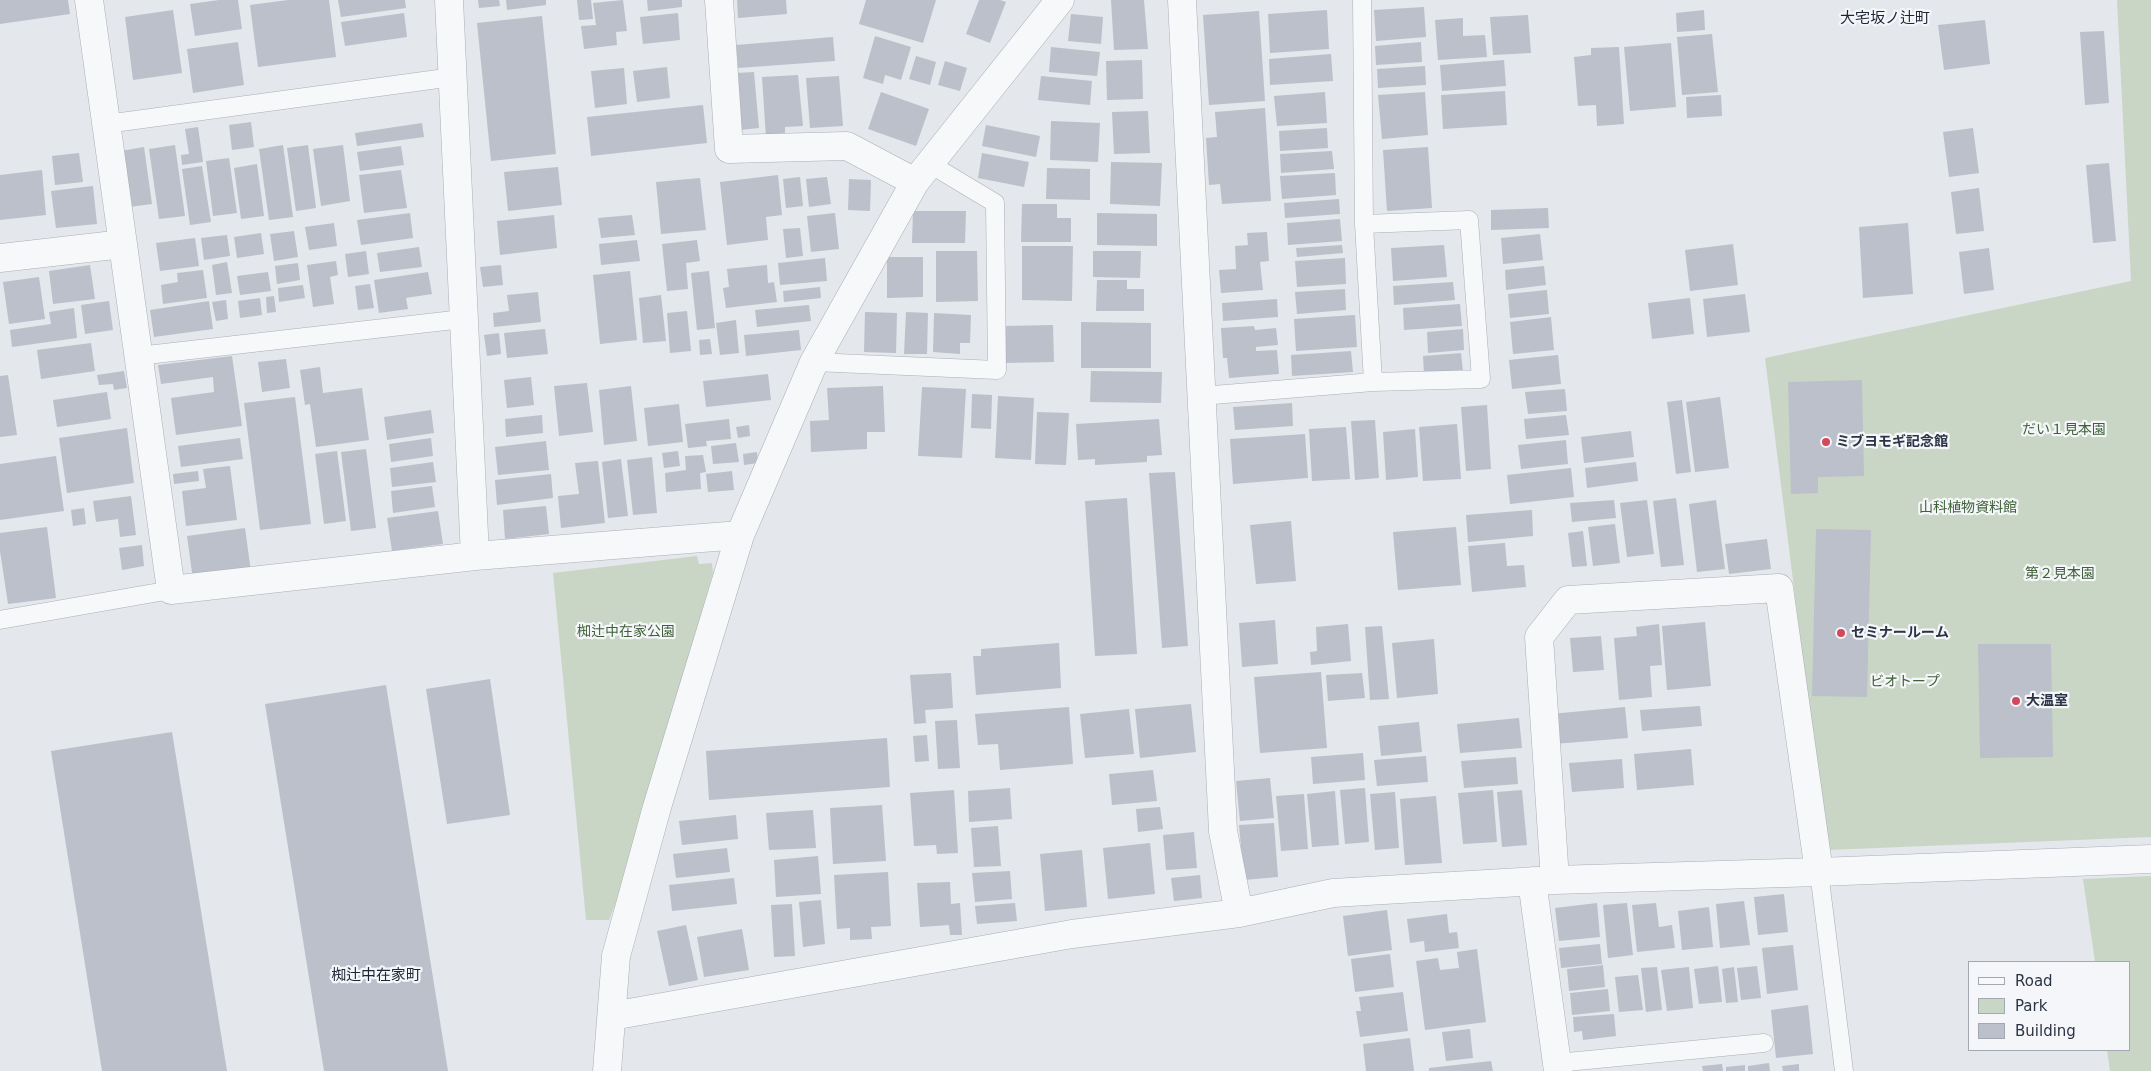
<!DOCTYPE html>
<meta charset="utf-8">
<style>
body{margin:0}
#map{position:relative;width:2151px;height:1071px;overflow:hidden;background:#e4e7ec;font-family:"DejaVu Sans",sans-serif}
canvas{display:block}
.legend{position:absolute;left:1968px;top:961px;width:162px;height:90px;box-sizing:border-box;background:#f4f6f9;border:1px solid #a4a8b1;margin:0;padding:6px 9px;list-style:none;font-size:15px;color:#2b3445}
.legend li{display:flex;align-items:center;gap:10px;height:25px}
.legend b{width:25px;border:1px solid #a4a8b1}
</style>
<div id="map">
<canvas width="2151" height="1071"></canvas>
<ul class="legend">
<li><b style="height:6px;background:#f7f8fa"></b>Road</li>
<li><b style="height:14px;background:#c9d6c5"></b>Park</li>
<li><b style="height:14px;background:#bbc0ca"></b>Building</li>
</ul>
</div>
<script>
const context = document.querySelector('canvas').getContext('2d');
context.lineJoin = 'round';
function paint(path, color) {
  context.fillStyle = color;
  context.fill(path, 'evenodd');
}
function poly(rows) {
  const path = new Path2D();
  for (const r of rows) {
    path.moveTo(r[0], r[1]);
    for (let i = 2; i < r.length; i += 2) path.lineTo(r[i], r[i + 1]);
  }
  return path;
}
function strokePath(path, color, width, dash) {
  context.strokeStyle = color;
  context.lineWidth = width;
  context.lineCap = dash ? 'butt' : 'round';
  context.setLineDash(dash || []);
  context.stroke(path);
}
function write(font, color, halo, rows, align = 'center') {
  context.font = font + ' "DejaVu Sans","Noto Sans JP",sans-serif';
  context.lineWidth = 4.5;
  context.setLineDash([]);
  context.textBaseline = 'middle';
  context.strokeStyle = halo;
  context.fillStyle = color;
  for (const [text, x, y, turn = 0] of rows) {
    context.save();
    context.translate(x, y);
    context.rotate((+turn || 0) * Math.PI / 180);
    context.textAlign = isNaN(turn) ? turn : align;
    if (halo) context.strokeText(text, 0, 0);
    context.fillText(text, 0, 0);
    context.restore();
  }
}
const green = poly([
 [2117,0,2151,0,2151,837,1827,850,1765,358,2131,281],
 [697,556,699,564,712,563,713,573,619,895,609,920,586,920,553,573],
 [2151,876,2151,1071,2110,1071,2107,1050,2130,1050,2130,962,2095,962,2083,879]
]);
const building = poly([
 [0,0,68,0,70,14,0,24],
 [219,0,238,0,242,29,195,36,190,4],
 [288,0,329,0,336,57,258,67,250,5],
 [338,0,405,0,406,8,341,17],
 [478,0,499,0,500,6,479,8],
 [506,0,546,0,546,5,507,10],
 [577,0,591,0,593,19,579,20],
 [623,0,627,31,616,32,617,45,584,49,581,26,596,25,593,3],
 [647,0,682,0,682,7,648,11],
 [737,0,786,0,787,14,738,18],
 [866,0,936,0,923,43,859,24],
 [979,0,1000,0,1006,2,990,43,966,34],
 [1111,0,1144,0,1148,49,1114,50],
 [1424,7,1426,37,1376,41,1374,10],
 [173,10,182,73,133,80,125,17],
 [1327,10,1329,49,1270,53,1268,14],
 [1704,10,1705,30,1677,32,1676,13],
 [1259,11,1265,101,1209,105,1203,15],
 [404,13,407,37,345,46,341,22],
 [678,13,680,40,643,44,640,17],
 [1071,14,1103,17,1101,44,1068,41],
 [1528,15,1531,53,1493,55,1490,17],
 [542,16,556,154,491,161,477,23],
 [1463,18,1463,36,1485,35,1487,57,1438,60,1435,20],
 [1985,20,1990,64,1944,70,1938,25],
 [2104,31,2109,103,2085,105,2080,32],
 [1712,34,1718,92,1682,95,1677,37],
 [875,36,911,47,901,80,885,75,883,84,863,78],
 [833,37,835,61,738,68,736,45],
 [238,42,244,85,193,93,187,49],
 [1421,42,1422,62,1376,65,1375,46],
 [1671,43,1676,107,1630,111,1624,47],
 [1051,47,1100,52,1097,76,1049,72],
 [1619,47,1624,124,1597,126,1596,105,1578,106,1574,57,1591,55,1591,48],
 [1331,54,1333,81,1270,85,1269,59],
 [916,56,936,62,930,85,909,79],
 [1142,60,1143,99,1107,100,1106,61],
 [1504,60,1506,86,1442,91,1440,65],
 [945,61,967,68,960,91,938,85],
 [1425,66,1426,85,1378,88,1377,69],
 [667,67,670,98,637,102,633,71],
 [624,68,627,104,595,108,591,71],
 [754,72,759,128,740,130,736,73],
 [798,75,803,126,785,127,785,137,766,138,762,77],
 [839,76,843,126,810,128,806,78],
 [1041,76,1092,81,1090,105,1038,100],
 [1505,91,1507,125,1443,129,1441,95],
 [881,92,929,109,916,146,868,129],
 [1325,92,1327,123,1277,126,1274,96],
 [1425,92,1428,135,1382,139,1378,95],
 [1721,95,1722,116,1687,118,1686,97],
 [703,105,707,143,591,156,587,117],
 [1265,108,1271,201,1222,204,1220,184,1209,185,1206,138,1217,137,1215,112],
 [1148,111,1150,153,1114,154,1112,112],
 [1051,121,1100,123,1098,162,1050,160],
 [251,122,254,147,232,150,229,125],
 [422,123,424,137,357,146,355,133],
 [986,125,1040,136,1036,157,982,146],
 [198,127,203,162,182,165,181,155,189,154,185,129],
 [1327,128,1328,148,1280,151,1279,131],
 [1973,128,1979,173,1949,177,1943,132],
 [175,145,185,216,159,219,149,149],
 [283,145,293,217,269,220,259,149],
 [308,145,316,208,296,211,287,148],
 [343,145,350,201,321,206,313,149],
 [401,146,404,165,360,171,357,152],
 [144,147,152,204,129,207,121,151],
 [1428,147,1432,208,1387,211,1383,150],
 [1332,151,1334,169,1281,173,1280,154],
 [79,153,83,182,55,185,52,156],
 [982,153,1029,162,1024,187,978,178],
 [229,158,237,213,213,216,206,161],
 [1111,162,1162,163,1160,206,1110,204],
 [2109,163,2116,241,2093,243,2086,165],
 [257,164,264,216,241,219,234,168],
 [202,166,211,222,190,225,182,169],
 [558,167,562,205,508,211,504,172],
 [1047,168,1090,169,1090,200,1046,199],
 [42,170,46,215,0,220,0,175],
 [401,170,407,208,364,213,359,175],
 [1335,173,1336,195,1282,199,1280,176],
 [778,175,782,215,766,217,768,240,727,245,720,182],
 [800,177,803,206,786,208,783,179],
 [827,177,831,204,809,207,806,179],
 [700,178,706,230,661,234,656,182],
 [849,179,871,180,870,211,848,210],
 [93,186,97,224,56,228,51,191],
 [1979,188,1984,231,1956,234,1951,192],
 [1339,199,1340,214,1285,218,1284,203],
 [1022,204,1057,204,1057,218,1071,218,1071,242,1021,242],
 [1548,208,1549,228,1491,230,1491,210],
 [913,211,966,211,965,243,912,243],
 [410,213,413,238,361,245,357,220],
 [835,213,839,249,811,252,807,216],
 [1097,213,1157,214,1157,246,1097,245],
 [554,215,557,248,500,255,497,221],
 [632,215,635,235,601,238,598,218],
 [1340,219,1342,241,1288,245,1287,223],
 [334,223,337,246,309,250,305,227],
 [1908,223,1913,294,1863,298,1859,227],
 [800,228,803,256,786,258,783,229],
 [294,231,298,257,274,261,270,234],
 [1267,232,1269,261,1260,262,1263,290,1221,293,1219,270,1236,269,1235,246,1248,245,1247,233],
 [261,233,264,254,237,258,234,237],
 [1540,234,1543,260,1503,264,1501,238],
 [227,235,230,256,204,260,201,238],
 [195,238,199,266,160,271,156,243],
 [637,240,640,261,601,265,599,244],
 [697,240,700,261,686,263,688,289,667,291,662,244],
 [1733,244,1738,285,1690,291,1685,250],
 [1342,245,1343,253,1297,257,1296,248],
 [1444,245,1447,277,1393,281,1391,248],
 [1022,246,1073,246,1072,301,1022,300],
 [419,247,422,267,380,272,377,253],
 [1989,248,1994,290,1964,294,1959,252],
 [366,251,369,274,348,277,345,254],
 [936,251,977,251,978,301,936,302],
 [1093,251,1141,251,1140,278,1093,277],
 [887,257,923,257,923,297,887,298],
 [825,258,827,281,780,285,778,263],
 [1345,258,1346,284,1297,287,1295,261],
 [336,261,338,275,330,277,334,304,313,307,307,265],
 [227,262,232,293,216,295,212,265],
 [298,263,300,280,277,284,275,266],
 [90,265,95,299,53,304,49,271],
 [501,265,503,285,483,287,480,267],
 [767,265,768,283,774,282,777,302,726,308,723,288,729,287,727,269],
 [1544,266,1546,285,1506,290,1505,270],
 [203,270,207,298,163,304,161,285,178,282,177,273],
 [630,271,637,340,600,344,593,275],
 [709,271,715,328,697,330,691,273],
 [268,272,271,291,240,295,237,276],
 [428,272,432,294,406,298,408,309,379,313,374,280],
 [39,277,45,319,9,324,3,282],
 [1097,280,1127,280,1127,289,1144,289,1144,311,1096,311],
 [1453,282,1455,300,1394,305,1393,286],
 [370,284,374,308,358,310,355,286],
 [303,285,305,298,279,302,278,288],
 [820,287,821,298,784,302,783,291],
 [1345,289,1346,310,1297,314,1295,292],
 [1547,290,1549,314,1510,318,1508,294],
 [538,292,541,322,494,327,493,313,509,311,507,295],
 [1745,294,1750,332,1707,337,1703,299],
 [661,295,666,341,643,343,639,298],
 [274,296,276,312,267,313,266,297],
 [260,298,262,315,240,318,238,301],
 [1690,298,1694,334,1652,339,1648,303],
 [1277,299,1278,317,1223,321,1222,303],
 [226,300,228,319,216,321,212,302],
 [109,301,113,330,85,334,81,305],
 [209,301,213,329,154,337,150,310],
 [1460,304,1462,326,1404,330,1403,308],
 [809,305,811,321,757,327,755,310],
 [74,308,77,338,12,347,10,330,51,324,49,312],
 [687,311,691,351,670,353,667,313],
 [865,312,897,313,896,353,864,352],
 [906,312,928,313,927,354,904,354],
 [934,313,971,315,970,343,960,343,960,354,933,352],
 [1355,315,1357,347,1296,351,1294,319],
 [1551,317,1554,350,1513,354,1510,322],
 [736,320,739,353,720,355,716,323],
 [1081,322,1151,323,1151,368,1081,368],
 [1053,325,1054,362,1005,363,1004,326],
 [1254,326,1255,330,1276,328,1278,345,1256,347,1256,351,1277,350,1279,374,1229,378,1227,358,1223,358,1221,328],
 [545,329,548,354,507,358,504,333],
 [1463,329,1464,350,1428,353,1427,332],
 [799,330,801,350,746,356,744,335],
 [499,333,501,354,487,356,484,335],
 [710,339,712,354,700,355,699,340],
 [91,343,95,371,41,379,37,350],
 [1351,351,1353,372,1292,376,1291,355],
 [1461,353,1463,371,1424,374,1423,356],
 [1558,355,1561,384,1512,389,1509,360],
 [232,356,242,426,176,435,171,398,214,392,213,377,161,384,158,365],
 [286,359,290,388,262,392,258,362],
 [320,367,323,393,362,388,369,440,316,447,310,404,305,405,300,370],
 [124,371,127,388,114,390,113,384,99,385,97,375],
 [1091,371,1162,372,1161,403,1090,402],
 [768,374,771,400,706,407,703,381],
 [8,375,17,435,0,437,0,376],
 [531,377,534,405,507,408,504,380],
 [1862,380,1864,476,1818,477,1818,493,1791,494,1788,382],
 [587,383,593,432,559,436,554,386],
 [631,386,637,441,604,445,599,390],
 [883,386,885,432,867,432,867,449,811,452,810,421,829,420,827,388],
 [922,387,966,389,962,458,918,456],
 [1565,389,1567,411,1528,414,1525,392],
 [107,392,111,419,57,427,53,400],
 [972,394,992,395,991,429,971,428],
 [998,396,1034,398,1031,460,995,458],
 [295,397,311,524,260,530,244,403],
 [1720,397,1729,468,1695,472,1686,402],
 [1682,400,1691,472,1676,474,1667,402],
 [1292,403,1293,426,1235,430,1233,407],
 [679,404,683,442,648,446,644,408],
 [1487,405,1491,469,1466,471,1461,407],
 [431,410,434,433,387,440,384,417],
 [1037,412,1069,413,1066,465,1035,464],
 [542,415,543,433,506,437,505,419],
 [1566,415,1569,435,1526,439,1524,419],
 [729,419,731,439,706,441,707,446,688,448,685,424],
 [1159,419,1162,455,1147,456,1147,462,1095,465,1095,459,1078,460,1076,424],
 [1375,420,1379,478,1355,480,1351,421],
 [1457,424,1461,479,1423,481,1419,427],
 [749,425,750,436,738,438,736,427],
 [1346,427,1350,479,1312,481,1309,429],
 [127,428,134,483,67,493,59,438],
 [1415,429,1418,477,1386,480,1383,432],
 [1631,431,1634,457,1584,463,1581,437],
 [1305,434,1308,478,1233,484,1230,439],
 [240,438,243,459,181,467,178,446],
 [431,438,433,456,391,462,389,444],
 [1566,440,1568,464,1521,469,1518,445],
 [546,441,549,470,498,475,495,447],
 [736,443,739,462,713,464,711,446],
 [366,449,376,528,351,531,341,452],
 [337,451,346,521,324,524,315,454],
 [678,451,680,466,664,468,662,453],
 [757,452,758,463,744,465,743,454],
 [703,455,706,472,700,473,701,489,666,492,665,473,686,470,685,456],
 [56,456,64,511,0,520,0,464],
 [652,457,657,513,633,515,627,460],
 [621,459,628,516,608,518,602,462],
 [598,461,605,523,561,528,558,496,579,494,575,463],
 [433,462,436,482,392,487,390,468],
 [1636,462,1638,481,1587,488,1585,468],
 [230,466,237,520,186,526,182,491,206,488,203,469],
 [1571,468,1574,497,1510,504,1507,475],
 [198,471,199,481,174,484,173,474],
 [732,471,734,490,708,492,706,474],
 [1175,472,1188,646,1162,648,1149,473],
 [551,474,553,498,497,505,495,480],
 [432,486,435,507,393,513,391,491],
 [131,496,136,535,120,537,118,519,96,522,93,501],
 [1127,498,1137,654,1095,656,1085,501],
 [1676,498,1684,565,1661,567,1653,501],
 [1614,500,1616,518,1572,522,1570,503],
 [1647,500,1654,554,1627,557,1620,503],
 [1716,500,1725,569,1697,572,1689,504],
 [546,506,549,534,505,539,503,510],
 [84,508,86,524,73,526,71,510],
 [1532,510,1533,536,1468,542,1466,515],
 [438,511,443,544,392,551,387,518],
 [1291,521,1296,581,1256,584,1250,525],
 [1615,524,1620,563,1593,566,1588,527],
 [47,527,56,598,8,604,0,551,0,533],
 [1456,527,1461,585,1398,590,1393,532],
 [245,528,251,572,193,580,187,536],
 [1816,529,1871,530,1867,697,1812,696],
 [1583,531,1587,566,1572,567,1568,533],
 [1767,539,1771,569,1729,574,1725,544],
 [1505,543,1507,566,1524,565,1526,587,1472,592,1468,546],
 [142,545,144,566,122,570,119,548],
 [1275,620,1278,664,1242,667,1239,623],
 [1705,622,1711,686,1667,690,1662,626],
 [1348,624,1351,661,1311,665,1310,652,1317,651,1316,627],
 [1659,624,1662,665,1650,666,1652,697,1619,700,1614,638,1637,636,1636,627],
 [1382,626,1389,699,1370,700,1365,627],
 [1601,636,1604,670,1573,672,1570,638],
 [1434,639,1438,694,1397,698,1392,643],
 [1059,643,1061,688,976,695,973,656,981,656,981,649],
 [1978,644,2051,644,2053,757,1980,758],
 [1321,672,1327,748,1260,753,1254,677],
 [951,673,953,708,925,710,926,723,914,724,910,675],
 [1362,673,1365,698,1328,701,1326,675],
 [490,679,510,815,447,824,426,689],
 [386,685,448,1071,324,1071,265,704],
 [1191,704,1196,752,1140,758,1135,709],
 [1700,706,1702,726,1642,731,1640,710],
 [1069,707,1073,764,1000,770,998,744,978,745,975,714],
 [1625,707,1628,738,1554,744,1551,714],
 [1129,709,1134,754,1085,758,1080,714],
 [1519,718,1522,748,1460,753,1457,724],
 [957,720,960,768,938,769,935,721],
 [1419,722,1422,752,1381,756,1378,726],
 [172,732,227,1071,102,1071,51,751],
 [927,735,929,761,915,762,913,736],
 [887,738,890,787,709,800,706,751],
 [1691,749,1694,785,1637,790,1634,754],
 [1363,753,1365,780,1313,784,1311,757],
 [1426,756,1428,782,1377,786,1374,760],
 [1516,757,1518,784,1464,788,1461,761],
 [1622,759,1624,788,1572,792,1569,763],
 [1153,770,1157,801,1112,805,1109,774],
 [1270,778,1274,818,1240,821,1236,781],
 [1010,788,1012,819,969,822,968,791],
 [1365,788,1369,842,1345,844,1340,790],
 [954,790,958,853,937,854,936,845,914,846,910,793],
 [1493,790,1497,842,1463,844,1458,793],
 [1522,790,1527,845,1502,847,1497,792],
 [1335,791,1339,845,1312,847,1307,794],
 [1395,792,1399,848,1375,850,1370,794],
 [1304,794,1308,849,1281,851,1276,796],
 [1436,796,1442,863,1405,865,1400,799],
 [882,805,886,861,833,864,830,808],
 [1160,807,1163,829,1138,832,1136,809],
 [813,810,816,848,769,850,766,813],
 [736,815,738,839,682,845,679,821],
 [1274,823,1278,877,1244,880,1239,825],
 [998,826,1001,866,974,867,971,828],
 [1194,832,1197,868,1166,870,1163,835],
 [1150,843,1155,894,1108,899,1103,848],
 [727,848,730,872,676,878,673,854],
 [1082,850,1087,907,1045,911,1040,854],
 [818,856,821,894,776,897,774,860],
 [1010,871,1012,899,975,902,972,873],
 [888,872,891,926,871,927,872,939,850,940,850,928,837,929,834,875],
 [1200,875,1202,898,1174,901,1171,878],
 [734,878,737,904,672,911,669,885],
 [950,882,951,904,960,903,962,935,950,935,949,925,920,927,917,883],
 [1784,894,1788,932,1758,935,1754,897],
 [821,900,825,944,803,947,799,902],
 [1744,901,1750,945,1720,948,1716,904],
 [1015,903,1017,921,977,924,975,906],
 [1597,903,1600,937,1559,941,1555,908],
 [1627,903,1633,955,1608,958,1603,905],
 [1656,903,1659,927,1672,925,1675,948,1637,952,1632,905],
 [792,904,795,956,774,957,771,905],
 [1709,907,1713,947,1682,950,1678,911],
 [1387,910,1392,950,1348,956,1343,916],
 [1447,914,1449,933,1457,932,1459,948,1425,952,1424,941,1410,943,1407,919],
 [686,925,698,980,669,986,657,931],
 [742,929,749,970,704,977,697,937],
 [1600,944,1602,964,1561,968,1559,948],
 [1793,945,1798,990,1767,994,1762,948],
 [1477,949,1486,1022,1425,1030,1416,961,1438,958,1440,970,1459,968,1457,952],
 [1390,954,1394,987,1355,992,1351,959],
 [1603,965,1605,987,1569,991,1567,969],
 [1718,966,1722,1002,1699,1004,1694,969],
 [1757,966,1761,998,1741,1000,1737,968],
 [1657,967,1662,1010,1646,1012,1641,968],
 [1689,967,1693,1008,1667,1011,1661,970],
 [1734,967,1738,1002,1726,1003,1722,969],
 [1638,975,1643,1010,1619,1012,1615,977],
 [1608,989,1610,1011,1572,1015,1570,993],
 [1403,992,1408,1031,1360,1037,1356,1011,1361,1011,1359,997],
 [1808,1005,1813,1054,1776,1058,1771,1010],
 [1614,1014,1616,1036,1583,1040,1582,1031,1574,1032,1573,1017],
 [1470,1029,1473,1058,1446,1061,1442,1032],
 [1410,1038,1414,1071,1366,1071,1363,1044],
 [1491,1061,1493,1071,1429,1071,1429,1068],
 [1769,1063,1770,1071,1748,1071,1748,1066],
 [1722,1064,1723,1071,1703,1071,1702,1066],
 [1799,1064,1799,1071,1783,1071,1782,1066],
 [1745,1065,1745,1071,1726,1071,1726,1067]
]);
const service = poly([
 [1362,0,1364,224,1373,382],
 [106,124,453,77],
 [138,356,463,319],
 [814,362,997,370,995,203,930,164],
 [1201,396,1373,382,1481,379,1469,220,1364,224],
 [0,620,171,590],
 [1819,872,1844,1071],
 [1557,1063,1764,1043]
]);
const minor = poly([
 [89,0,171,590,475,556,740,535],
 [449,0,475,556],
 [719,0,729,149,847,146,915,182],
 [1182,0,1223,831,1239,913],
 [0,258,123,244],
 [1555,880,1539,637,1568,600,1779,588,1819,872],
 [1532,881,1558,1071],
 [612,1016,1072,934,1239,913,1333,893,1555,880,1819,872,2151,859],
 [607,1071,616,956,657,807,740,535,814,362,915,182,1060,0]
]);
const markers = [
 [1826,442,5,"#d1495b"],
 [1841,633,5,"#d1495b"],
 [2016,701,5,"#d1495b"]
];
const parkNames = [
 ["だい１見本園",2064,430],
 ["山科植物資料館",1968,508],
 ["第２見本園",2060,574],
 ["椥辻中在家公園",626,632],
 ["ビオトープ",1905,682]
];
const poiNames = [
 ["ミブヨモギ記念館",1836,442],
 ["セミナールーム",1851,633],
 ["大温室",2026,701]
];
const neighbourhoodNames = [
 ["大宅坂ノ辻町",1885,19],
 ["椥辻中在家町",376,976]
];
paint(green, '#c9d6c5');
paint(building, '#bbc0ca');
strokePath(service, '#a9aeb7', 19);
strokePath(minor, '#a9aeb7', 29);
strokePath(service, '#f7f8fa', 18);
strokePath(minor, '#f7f8fa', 28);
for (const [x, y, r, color] of markers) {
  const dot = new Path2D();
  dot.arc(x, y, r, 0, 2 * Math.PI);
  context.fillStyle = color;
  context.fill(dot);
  strokePath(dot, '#f4f6f9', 2);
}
write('14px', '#3f6138', '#f4f6f9', parkNames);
write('bold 14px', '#2b3445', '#f4f6f9', poiNames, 'left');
write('15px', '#1d2536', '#f4f6f9', neighbourhoodNames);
</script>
